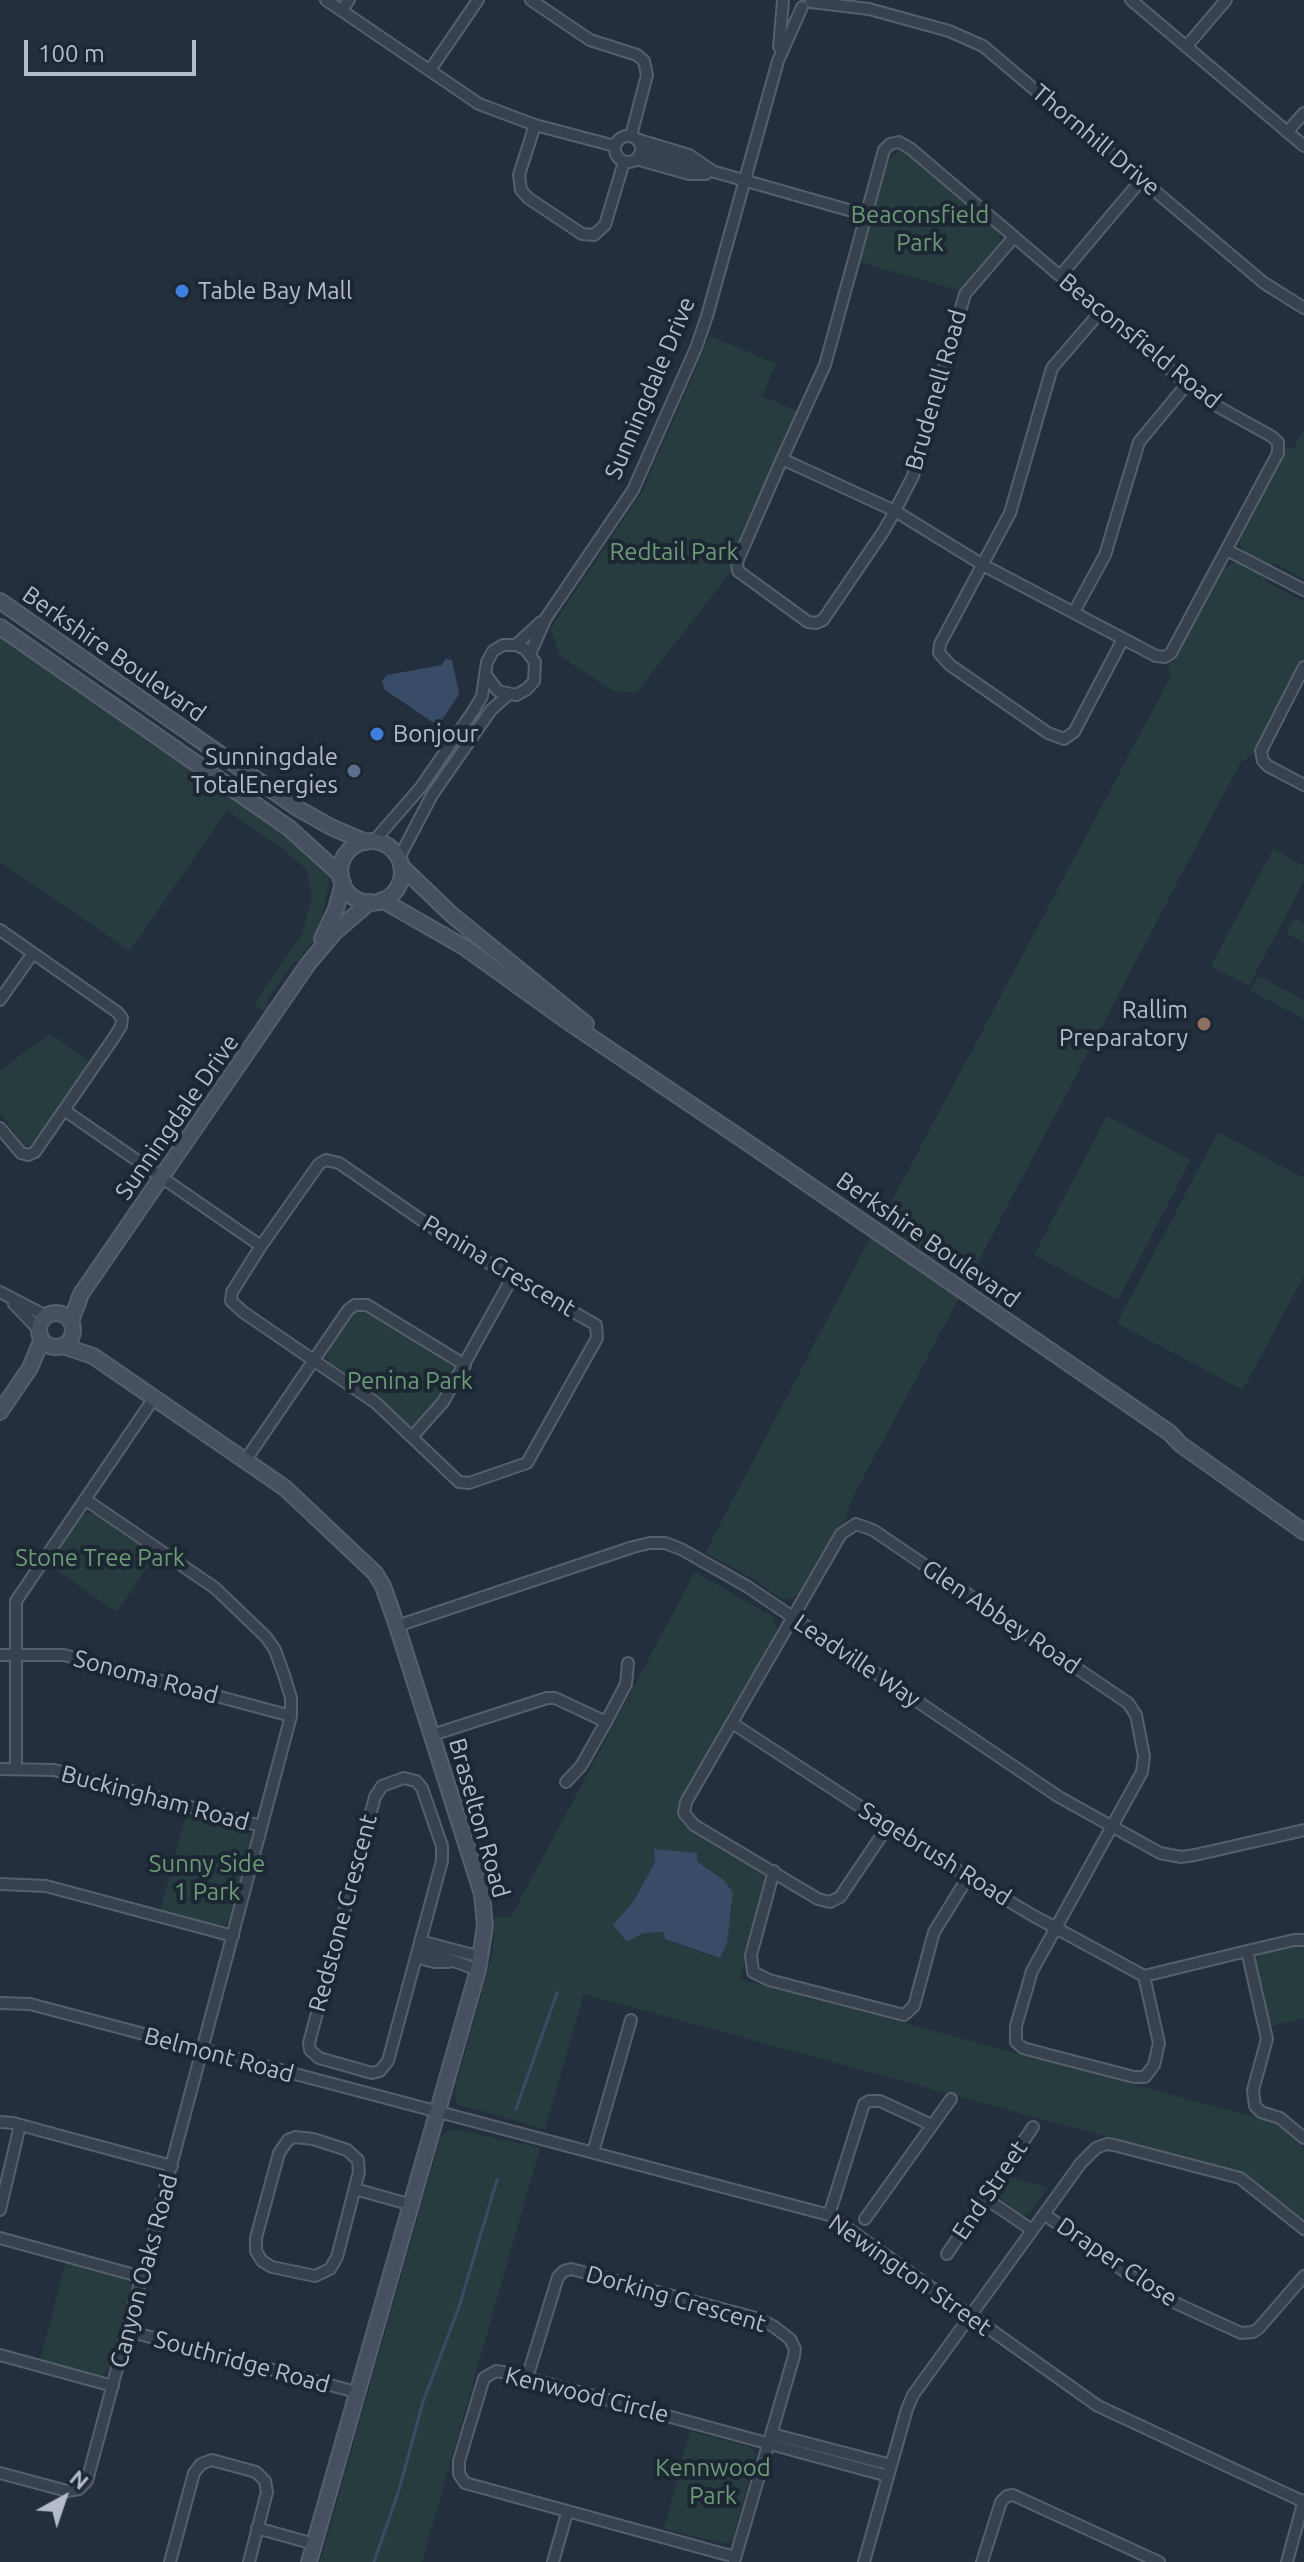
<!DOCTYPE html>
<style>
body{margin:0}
#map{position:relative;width:1304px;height:2562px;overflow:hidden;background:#242f3e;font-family:Ubuntu,sans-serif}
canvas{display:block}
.north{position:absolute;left:24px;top:2458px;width:80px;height:80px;-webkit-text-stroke:6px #1d2633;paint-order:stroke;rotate:40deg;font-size:22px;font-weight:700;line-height:32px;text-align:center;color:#b4bcc9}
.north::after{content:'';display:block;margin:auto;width:28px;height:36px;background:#b4bcc9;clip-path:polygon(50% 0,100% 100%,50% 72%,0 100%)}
.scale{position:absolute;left:24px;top:40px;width:172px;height:36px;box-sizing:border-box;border:4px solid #b4bcc9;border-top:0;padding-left:10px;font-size:24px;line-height:28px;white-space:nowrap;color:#b4bcc9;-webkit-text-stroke:6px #1d2633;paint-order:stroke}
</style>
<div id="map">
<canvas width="1304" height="2562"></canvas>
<div class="north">N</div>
<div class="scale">100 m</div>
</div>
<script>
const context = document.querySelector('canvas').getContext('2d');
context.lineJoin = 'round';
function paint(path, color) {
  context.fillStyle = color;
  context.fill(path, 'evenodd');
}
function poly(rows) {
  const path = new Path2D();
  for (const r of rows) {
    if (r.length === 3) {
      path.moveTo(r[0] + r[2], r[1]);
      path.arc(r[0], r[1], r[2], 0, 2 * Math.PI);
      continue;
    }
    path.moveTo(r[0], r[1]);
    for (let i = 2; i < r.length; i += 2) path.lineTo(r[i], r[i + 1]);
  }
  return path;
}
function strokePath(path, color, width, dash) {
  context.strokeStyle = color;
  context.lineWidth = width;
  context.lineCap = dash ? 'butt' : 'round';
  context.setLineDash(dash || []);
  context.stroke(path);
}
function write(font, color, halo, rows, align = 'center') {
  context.font = font + ' Ubuntu,sans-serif';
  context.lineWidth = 8;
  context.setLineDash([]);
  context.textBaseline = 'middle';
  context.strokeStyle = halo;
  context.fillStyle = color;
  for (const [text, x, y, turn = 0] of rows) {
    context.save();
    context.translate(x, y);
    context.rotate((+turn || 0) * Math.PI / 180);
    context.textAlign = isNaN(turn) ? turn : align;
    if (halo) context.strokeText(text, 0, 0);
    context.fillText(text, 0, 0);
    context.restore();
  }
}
const green = poly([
 [897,152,908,154,1000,234,999,247,961,291,859,262,888,160],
 [710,336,776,364,762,396,799,412,731,565,731,572,636,693,613,691,560,656,550,629,642,492],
 [1304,428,1304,579,1274,563,1271,567,1248,555,1242,549,1239,540,1287,447,1293,449],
 [1237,562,1267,577,1265,581,1304,602,1304,657,1253,754,1240,763,967,1283,880,1223,1170,678,1169,664,1174,660,1223,568],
 [0,635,288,835,330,876,319,931,298,961,292,964,268,999,268,1006,264,1011,254,1004,302,934,312,897,306,869,281,848,227,810,130,951,0,862],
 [1273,849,1304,866,1304,881,1249,986,1211,966],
 [1294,918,1304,923,1304,943,1286,933],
 [1258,976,1304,1000,1304,1019,1250,991],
 [50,1034,89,1061,44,1128,30,1145,24,1146,0,1113,0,1070],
 [1107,1116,1191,1160,1118,1300,1034,1255],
 [1218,1132,1304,1178,1304,1275,1243,1390,1117,1323],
 [871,1236,960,1296,852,1499,846,1518,802,1594,799,1598,797,1596,783,1600,752,1578,705,1553],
 [363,1309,453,1366,454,1373,438,1403,414,1426,404,1423,376,1397,329,1363,327,1356,329,1347,352,1314],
 [88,1513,99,1515,156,1554,117,1612,47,1564,78,1518],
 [695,1572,773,1617,778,1633,677,1812,683,1824,762,1869,767,1876,740,1979,1273,2122,1304,2148,1304,2220,1253,2180,1235,2172,584,1994,545,2129,458,2105,454,2093,493,1952,495,1917,511,1917],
 [697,1861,714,1872,733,1907,713,1957,666,1939,665,1932,643,1933,632,1938,613,1925,633,1902,655,1863],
 [187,1811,244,1827,253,1839,234,1917,225,1925,217,1927,160,1911],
 [1295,1945,1304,1946,1304,2018,1269,2027,1255,1966,1256,1958,1261,1953],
 [454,2129,540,2148,422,2562,320,2562,440,2139,446,2132],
 [1006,2176,1048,2188,1029,2214,1023,2215,999,2198,1005,2191,1002,2189,1008,2181],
 [66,2261,123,2276,132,2287,113,2365,103,2375,40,2360],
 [690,2431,750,2447,756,2454,733,2539,726,2544,664,2529]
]);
const water = poly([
 [445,659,452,660,459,694,440,723,434,723,385,690,382,681,387,675,442,665],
 [654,1849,697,1853,697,1861,725,1881,733,1893,727,1943,720,1958,665,1939,664,1932,643,1933,627,1942,613,1925,633,1902,643,1884,655,1863]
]);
const stream = poly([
 [516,2109,557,1993],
 [374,2562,399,2490,423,2402,459,2307,497,2180]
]);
const street = poly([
 [326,0,479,104,535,125,615,146],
 [531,0,590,40,637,55,644,61,647,75,631,136],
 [1131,0,1304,146],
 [811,2,869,9,949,31,983,46,1264,283,1304,308],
 [342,10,349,0],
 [779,47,783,1],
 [1186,47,1226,0],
 [430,70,478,0],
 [535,125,519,175,521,190,528,198,582,234,594,235,605,225,624,162],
 [1287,132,1304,113],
 [628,149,13],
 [636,139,689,155,711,170],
 [641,151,866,215],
 [636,159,689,174,706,174],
 [1060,276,1142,179],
 [1101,311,1052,368,1010,513,940,644,939,653,950,665,1048,733,1064,739,1074,732,1123,639],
 [782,459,895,511,983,565,1156,656,1165,657,1171,653,1278,453,1278,442,1271,436,1215,405,1187,384,911,149,899,142,890,144,884,150,825,365,782,459,737,562,738,571,808,622,816,623,823,620,883,532,895,511,899,503,913,476,965,294,1014,237],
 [1227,550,1304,590],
 [1074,612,1105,555,1139,442,1187,384],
 [516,645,541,622],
 [530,654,546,618,633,490,696,348,707,316,778,61,802,7],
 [1304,667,1261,751,1263,761,1268,766,1304,785],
 [374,841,421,787,474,710,482,696,487,662,493,651,503,645,516,645,525,649,535,662,534,681,527,689,516,695,498,691,486,675],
 [399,858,432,795,491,710,508,695],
 [0,930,117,1012,122,1018,121,1026,115,1036,35,1152,28,1155,21,1153,0,1128],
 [0,1000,33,953],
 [64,1110,261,1246],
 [326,1160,339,1163,459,1246,596,1325,597,1338,527,1463,469,1483,459,1482,376,1403,243,1312,231,1301,232,1292,261,1246,319,1164,326,1160],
 [0,1292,46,1316],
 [14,1304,39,1330],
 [412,1437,443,1402,512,1278],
 [245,1461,348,1310,355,1305,367,1305,465,1365],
 [397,1626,633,1547,650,1543,665,1543,681,1549,748,1587,1059,1797,1160,1853,1181,1857,1195,1855,1304,1830],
 [0,1655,64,1655,291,1716],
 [732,1723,968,1877,1032,1915,1144,1976],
 [432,1735,547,1698,555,1698,606,1722],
 [0,1769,54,1770,261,1826],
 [16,1769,16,1601,154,1398],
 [404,1778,416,1781,422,1788,442,1846,442,1861,388,2061,380,2071,372,2073,319,2058,310,2050,309,2043,375,1797,382,1786,404,1778],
 [566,1782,581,1766,606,1722,626,1684,628,1663],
 [888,1826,840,1897,830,1902,818,1899,694,1825,684,1813,686,1802,841,1534,856,1524,873,1530,1128,1703,1136,1715,1144,1756,1142,1772,1032,1971,1016,2026,1016,2042,1023,2048,1053,2056,1134,2077,1145,2077,1154,2065,1159,2043,1144,1976],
 [774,1871,751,1955,753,1972,769,1980,904,2015,914,2006,934,1932,968,1877],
 [0,1884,46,1886,233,1936],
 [1304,1940,1294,1940,1247,1951,1267,2039,1253,2090,1255,2106,1261,2112,1280,2118,1304,2138],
 [420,1941,481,1957],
 [419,1948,478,1970],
 [416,1957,434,1962,449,1962],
 [1144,1976,1247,1951],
 [0,2003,30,2004,829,2215,1098,2406,1304,2502],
 [0,2122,13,2123,172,2166],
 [295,2137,313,2139,347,2150,358,2160,359,2172,337,2257,330,2269,315,2276,272,2267,262,2261,256,2251,256,2238,279,2153,288,2140,295,2137],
 [593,2152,631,2020],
 [355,2189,412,2205],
 [985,2198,1032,2230],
 [0,2210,20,2125],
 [1044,2214,1158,2295,1241,2333,1253,2332,1259,2328,1304,2276],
 [829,2215,864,2104,869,2101,880,2101,932,2125],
 [865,2219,951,2099],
 [0,2238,142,2277],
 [947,2254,1033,2127],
 [128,2331,356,2392],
 [0,2355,113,2386],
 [527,2378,558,2277,564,2271,571,2269,756,2318,773,2326,790,2339,795,2349,794,2356,734,2562],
 [772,2434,891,2465],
 [0,2473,67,2491,79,2489,87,2481,291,1716,291,1698,284,1675,275,1650,266,1637,215,1588,86,1500],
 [257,2528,314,2544],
 [735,2557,465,2483,459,2474,459,2461,484,2378,496,2371,509,2373,888,2476],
 [170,2562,194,2473,201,2464,212,2460,256,2472,265,2481,267,2492,249,2562],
 [553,2562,567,2513],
 [864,2562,907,2409,913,2395,1081,2163,1096,2148,1107,2144,1114,2145,1240,2178,1304,2229],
 [982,2562,1001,2502,1007,2496,1013,2495,1159,2562],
 [1287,2562,1304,2500]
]);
const secondary = poly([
 [0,601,299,809,331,827,366,842],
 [0,627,289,828,341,875],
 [371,872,31],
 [401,866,452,915,586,1024],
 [382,900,464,947,567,1021,745,1141,1170,1433,1180,1444,1304,1532],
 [322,939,336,909,343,883],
 [56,1330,17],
 [71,1321,81,1294,308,964,335,932,370,902],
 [63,1346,93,1356,285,1488,375,1573,383,1586,397,1626,482,1894,485,1926,478,1970,309,2562],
 [0,1412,30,1368,42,1339]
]);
const markers = [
 [182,291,8,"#3f7fe0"],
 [377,734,8,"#3f7fe0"],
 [354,771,8,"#5c6f8a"],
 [1204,1024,8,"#8d6e63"]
];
const streetNames = [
 ["Thornhill Drive",1096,140,40],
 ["Beaconsfield Road",1140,341,39],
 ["Sunningdale Drive",650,388,-67],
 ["Brudenell Road",936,390,-74],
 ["Berkshire Boulevard",114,654,35],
 ["Sunningdale Drive",177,1117,-55],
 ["Berkshire Boulevard",928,1240,35],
 ["Penina Crescent",499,1266,31],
 ["Glen Abbey Road",1001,1617,34],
 ["Leadville Way",857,1661,34],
 ["Sonoma Road",146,1677,15],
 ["Buckingham Road",155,1798,15],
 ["Braselton Road",479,1818,74],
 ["Sagebrush Road",935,1854,32],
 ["Redstone Crescent",343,1913,-75],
 ["Belmont Road",219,2055,15],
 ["End Street",990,2190,-56],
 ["Draper Close",1117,2262,34],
 ["Canyon Oaks Road",144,2271,-75],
 ["Newington Street",910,2275,35],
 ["Dorking Crescent",676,2299,16],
 ["Southridge Road",242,2362,15],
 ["Kenwood Circle",587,2395,14]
];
const parkNames = [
 ["Beaconsfield",920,215],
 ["Park",920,243],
 ["Redtail Park",674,552],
 ["Penina Park",410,1381],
 ["Stone Tree Park",100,1558],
 ["Sunny Side",207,1864],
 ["1 Park",207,1892],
 ["Kennwood",713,2468],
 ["Park",713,2496]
];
const poiNames = [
 ["Table Bay Mall",198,291],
 ["Bonjour",393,734],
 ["Sunningdale",338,757,"right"],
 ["TotalEnergies",338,785,"right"],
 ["Rallim",1188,1010,"right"],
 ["Preparatory",1188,1038,"right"]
];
paint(green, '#263c3f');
paint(water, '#394c67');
strokePath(stream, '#394c67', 3);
strokePath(street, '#565f6c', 14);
strokePath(secondary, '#565f6c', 18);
strokePath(street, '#38414e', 10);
strokePath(secondary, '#465061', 14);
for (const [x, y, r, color] of markers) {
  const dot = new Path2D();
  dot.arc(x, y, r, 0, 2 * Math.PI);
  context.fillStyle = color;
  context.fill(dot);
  strokePath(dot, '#1d2633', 3);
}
write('24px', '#b4bcc9', '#1d2633', streetNames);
write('24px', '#6b9a76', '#1d2633', parkNames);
write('24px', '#b4bcc9', '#1d2633', poiNames, 'left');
</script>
